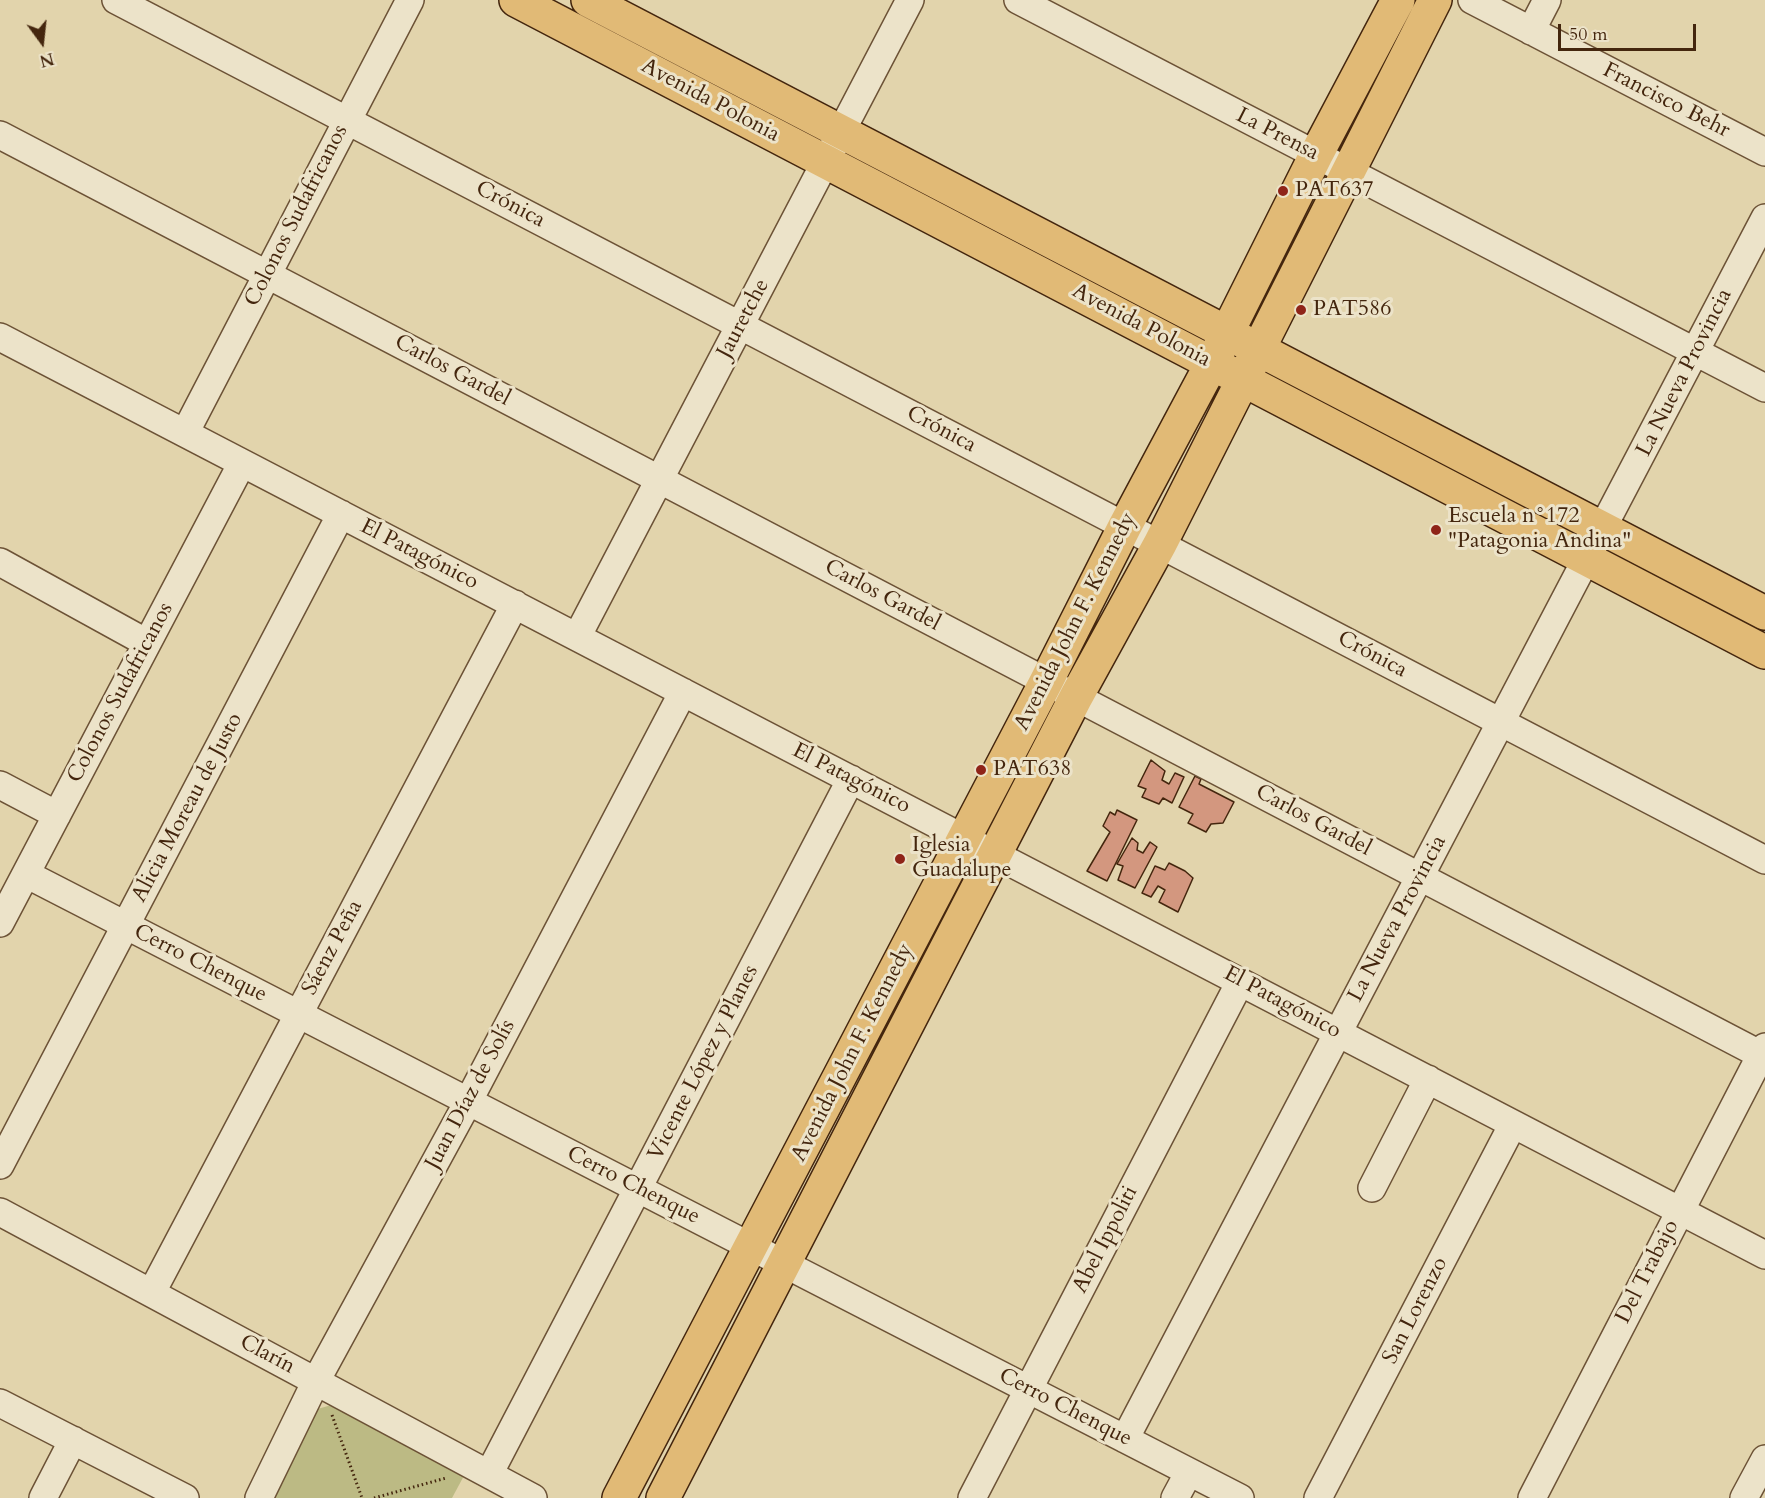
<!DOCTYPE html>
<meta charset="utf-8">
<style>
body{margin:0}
#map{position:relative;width:1765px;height:1498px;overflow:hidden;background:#e2d4ac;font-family:Cardo,serif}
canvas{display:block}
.north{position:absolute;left:12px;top:12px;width:60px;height:60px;-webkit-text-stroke:4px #ece3c9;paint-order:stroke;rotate:165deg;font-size:16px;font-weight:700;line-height:24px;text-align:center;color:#44260e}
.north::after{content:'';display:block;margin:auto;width:21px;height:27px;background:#44260e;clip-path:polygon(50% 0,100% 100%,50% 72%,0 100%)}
.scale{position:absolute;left:1558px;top:24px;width:138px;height:27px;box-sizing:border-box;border:3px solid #44260e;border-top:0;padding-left:8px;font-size:18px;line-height:21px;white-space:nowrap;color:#44260e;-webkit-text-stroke:4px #ece3c9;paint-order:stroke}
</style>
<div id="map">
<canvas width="1765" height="1498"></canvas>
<div class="north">N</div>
<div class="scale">50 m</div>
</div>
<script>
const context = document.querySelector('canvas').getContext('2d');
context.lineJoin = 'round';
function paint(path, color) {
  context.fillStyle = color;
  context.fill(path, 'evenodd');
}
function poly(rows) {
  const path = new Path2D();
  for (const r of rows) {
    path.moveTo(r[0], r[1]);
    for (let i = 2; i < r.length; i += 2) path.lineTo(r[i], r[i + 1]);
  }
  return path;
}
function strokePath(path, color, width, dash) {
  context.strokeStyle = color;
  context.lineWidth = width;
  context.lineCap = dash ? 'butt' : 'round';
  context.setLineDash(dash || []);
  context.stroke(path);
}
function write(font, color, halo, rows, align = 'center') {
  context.font = font + ' Cardo,serif';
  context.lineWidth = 6;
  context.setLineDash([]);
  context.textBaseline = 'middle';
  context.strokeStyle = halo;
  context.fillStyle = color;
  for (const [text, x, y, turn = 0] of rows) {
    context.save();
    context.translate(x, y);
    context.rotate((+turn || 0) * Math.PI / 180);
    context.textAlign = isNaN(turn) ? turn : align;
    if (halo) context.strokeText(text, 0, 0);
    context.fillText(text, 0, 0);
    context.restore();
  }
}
const green = poly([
 [335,1404,466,1472,452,1498,271,1498,314,1410]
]);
const building = poly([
 [1151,760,1165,771,1162,780,1169,784,1175,773,1184,777,1172,803,1163,798,1159,804,1142,797,1146,789,1138,786,1151,760],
 [1195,776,1201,779,1199,784,1234,802,1223,823,1211,824,1206,832,1188,823,1193,814,1179,807,1195,776],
 [1117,810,1137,820,1107,881,1087,871,1110,832,1103,826,1110,812,1115,815,1117,810],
 [1132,838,1138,843,1137,850,1143,853,1150,842,1157,847,1135,888,1118,880,1123,866,1117,864,1132,838],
 [1169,863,1185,871,1193,878,1178,912,1159,902,1165,890,1158,886,1151,897,1142,893,1155,866,1165,870,1169,863]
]);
const path = poly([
 [332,1415,362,1498],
 [374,1498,446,1478]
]);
const minor = poly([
 [116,0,1765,860],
 [1018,0,1765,388],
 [1472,0,1765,152],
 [1531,31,1547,0],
 [0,135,1765,1057],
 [0,337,1765,1255],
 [185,433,410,0],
 [0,562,147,643],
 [577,637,910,0],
 [0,785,57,815],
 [26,874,1240,1498],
 [0,923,242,463],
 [0,1165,341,514],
 [1372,1188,1428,1079],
 [0,1212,533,1498],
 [152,1292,515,604],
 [0,1403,185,1498],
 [1125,1439,1765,218],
 [489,1474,851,779],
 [43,1498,73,1440],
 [259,1498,316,1381,468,1102,683,692],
 [972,1498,1240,982],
 [1175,1498,1189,1472],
 [1318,1498,1513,1124],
 [1532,1498,1765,1047],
 [1744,1498,1765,1459]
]);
const major = poly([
 [516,0,1765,652],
 [588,0,1765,613],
 [619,1498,1046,682,1125,526,1212,363,1316,155,1398,0],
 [663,1498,1076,697,1160,544,1435,0]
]);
const markers = [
 [1283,191,6,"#8f2418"],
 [1301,310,6,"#8f2418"],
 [1436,530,6,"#8f2418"],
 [981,770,6,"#8f2418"],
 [900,859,6,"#8f2418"]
];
const streetNames = [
 ["Avenida Polonia",710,101,28],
 ["Francisco Behr",1666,101,27],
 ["La Prensa",1277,135,27],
 ["Crónica",510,205,28],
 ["Colonos Sudafricanos",297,216,-63],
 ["Jauretche",744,319,-62],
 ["Avenida Polonia",1141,326,28],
 ["Carlos Gardel",452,371,28],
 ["La Nueva Provincia",1685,373,-63],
 ["Crónica",941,430,28],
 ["El Patagónico",419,555,27],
 ["Carlos Gardel",882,596,28],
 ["Avenida John F. Kennedy",1076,622,-63],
 ["Crónica",1372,655,28],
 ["Colonos Sudafricanos",121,693,-62],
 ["El Patagónico",851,779,27],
 ["Alicia Moreau de Justo",188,808,-62],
 ["Carlos Gardel",1313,821,28],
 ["La Nueva Provincia",1398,919,-62],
 ["Sáenz Peña",333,948,-62],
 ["Cerro Chenque",200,964,27],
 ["El Patagónico",1282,1003,28],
 ["Avenida John F. Kennedy",853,1053,-63],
 ["Vicente López y Planes",704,1063,-63],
 ["Juan Díaz de Solís",471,1095,-62],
 ["Cerro Chenque",633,1186,27],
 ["Abel Ippoliti",1106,1240,-63],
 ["Del Trabajo",1648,1272,-63],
 ["San Lorenzo",1416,1311,-63],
 ["Clarín",267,1355,28],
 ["Cerro Chenque",1065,1408,27]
];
const poiNames = [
 ["PAT637",1295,191],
 ["PAT586",1313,310],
 ["Escuela n°172",1448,517],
 ["\"Patagonia Andina\"",1448,542],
 ["PAT638",993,770],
 ["Iglesia",912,846],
 ["Guadalupe",912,871]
];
paint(green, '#bcba84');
paint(building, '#d3977f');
strokePath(building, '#44260e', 1.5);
strokePath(minor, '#6c5236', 30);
strokePath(major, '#44260e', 36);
strokePath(path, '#44260e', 3, [1.5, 3]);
strokePath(minor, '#ece3c9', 27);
strokePath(major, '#e1ba76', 33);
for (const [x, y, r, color] of markers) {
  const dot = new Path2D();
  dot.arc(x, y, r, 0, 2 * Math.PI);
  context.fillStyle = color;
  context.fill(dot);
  strokePath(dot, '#ece3c9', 2);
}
write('22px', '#44260e', '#ece3c9', streetNames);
write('22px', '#44260e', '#ece3c9', poiNames, 'left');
</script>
